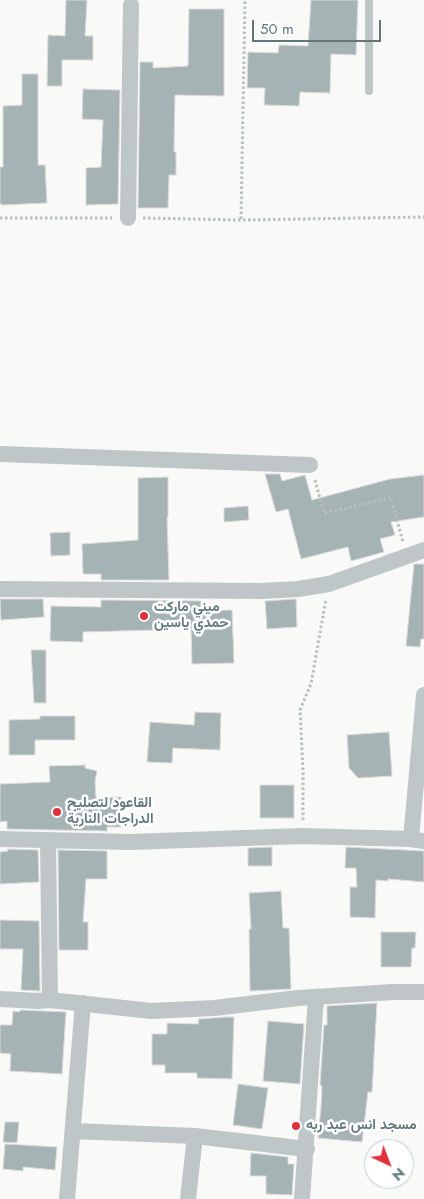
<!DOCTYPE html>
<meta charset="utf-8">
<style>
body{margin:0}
#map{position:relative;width:424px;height:1199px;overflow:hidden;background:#f9f9f7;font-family:Jost,sans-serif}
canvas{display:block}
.north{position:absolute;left:364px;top:1139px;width:50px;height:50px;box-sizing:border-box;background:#fff;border:1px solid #bfc9ca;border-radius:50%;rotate:137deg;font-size:14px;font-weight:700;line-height:20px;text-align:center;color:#60787b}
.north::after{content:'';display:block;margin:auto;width:18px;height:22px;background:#df313c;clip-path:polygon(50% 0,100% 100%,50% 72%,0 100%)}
.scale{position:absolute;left:252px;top:20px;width:129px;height:22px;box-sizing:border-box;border:2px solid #60787b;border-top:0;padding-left:6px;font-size:15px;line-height:18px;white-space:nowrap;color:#60787b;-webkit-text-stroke:4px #fff;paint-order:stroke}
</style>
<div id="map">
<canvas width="424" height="1199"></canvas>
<div class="north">N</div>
<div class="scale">50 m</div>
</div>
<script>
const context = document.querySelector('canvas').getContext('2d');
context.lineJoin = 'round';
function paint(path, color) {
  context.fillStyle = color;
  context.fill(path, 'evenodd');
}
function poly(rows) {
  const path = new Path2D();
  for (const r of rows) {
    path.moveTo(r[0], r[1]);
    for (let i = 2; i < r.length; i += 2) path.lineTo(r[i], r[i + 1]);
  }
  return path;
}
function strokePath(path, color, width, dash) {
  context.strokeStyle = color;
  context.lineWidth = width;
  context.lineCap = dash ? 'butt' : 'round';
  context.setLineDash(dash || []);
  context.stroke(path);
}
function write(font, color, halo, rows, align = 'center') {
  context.font = font + ' Jost,Vazirmatn,sans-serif';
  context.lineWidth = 5;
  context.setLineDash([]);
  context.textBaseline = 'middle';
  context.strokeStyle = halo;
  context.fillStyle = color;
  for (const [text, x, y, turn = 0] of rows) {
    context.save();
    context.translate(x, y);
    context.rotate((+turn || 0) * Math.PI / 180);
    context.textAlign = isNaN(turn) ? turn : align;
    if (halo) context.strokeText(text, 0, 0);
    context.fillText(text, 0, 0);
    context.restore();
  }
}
const building = poly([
 [66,0,87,0,85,36,93,36,93,60,62,60,62,86,47,86,48,35,65,36,66,0],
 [311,0,358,0,356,55,331,54,330,93,300,92,299,106,264,105,265,88,247,88,248,52,278,53,279,45,308,46,311,0],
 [189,9,224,9,224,96,175,95,174,152,176,152,176,175,169,175,168,208,138,208,140,62,153,62,153,68,188,66,189,9],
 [22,74,38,74,38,165,45,165,47,203,3,205,0,204,0,167,3,167,3,106,22,105,22,74],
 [83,89,120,90,118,204,86,205,86,168,101,167,103,120,82,119,83,89],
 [265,474,280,474,282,481,305,475,312,500,390,479,424,475,424,517,391,522,395,535,380,539,384,552,351,561,348,547,301,559,288,509,276,512,265,474],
 [168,477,168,517,167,517,169,580,101,580,101,574,83,574,82,544,138,540,138,478,168,477],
 [248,506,249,520,224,522,224,508,248,506],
 [70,532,70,555,51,556,50,533,70,532],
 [414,564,424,564,424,639,421,639,420,647,406,646,414,564],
 [0,599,43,599,44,617,1,620,0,599],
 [296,599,297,627,267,629,265,601,296,599],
 [101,600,201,601,201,611,232,610,234,663,192,664,191,628,156,627,156,630,83,632,83,642,50,641,51,606,101,607,101,600],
 [31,650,46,650,46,703,34,703,31,650],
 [195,712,221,713,220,750,173,748,172,763,147,762,150,722,194,725,195,712],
 [40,716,75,716,75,740,35,740,35,755,9,755,9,720,40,719,40,716],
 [389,732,392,776,358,778,349,768,347,735,389,732],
 [85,765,85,768,97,771,95,781,96,798,121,797,121,827,107,827,107,831,7,829,7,821,0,822,0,784,50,782,49,766,85,765],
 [260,785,294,785,294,818,260,818,260,785],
 [272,847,272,866,248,866,248,848,272,847],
 [346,847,424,851,424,882,388,879,388,881,376,880,375,918,350,917,350,887,357,887,356,868,345,868,346,847],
 [8,849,38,850,39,882,0,884,0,852,8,851,8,849],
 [58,850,107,851,107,879,86,879,83,922,88,922,88,950,59,950,58,850],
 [281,891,283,928,289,928,291,989,250,991,249,929,251,929,249,893,281,891],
 [0,920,39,921,40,991,21,990,23,949,0,949,0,920],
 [381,932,416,932,415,948,412,948,411,967,381,967,381,932],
 [377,1003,372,1092,368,1092,362,1142,318,1138,321,1107,322,1086,320,1085,324,1025,327,1025,327,1006,377,1003],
 [20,1010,66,1012,62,1074,10,1071,11,1054,0,1053,0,1025,12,1025,13,1011,20,1012,20,1010],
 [226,1017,234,1017,232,1079,197,1078,197,1073,165,1073,165,1065,152,1065,152,1034,167,1034,167,1023,198,1024,199,1019,226,1017],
 [268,1021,304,1024,300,1084,263,1081,268,1021],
 [238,1084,268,1088,262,1129,233,1125,238,1084],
 [5,1122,19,1122,17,1143,3,1142,5,1122],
 [5,1144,57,1147,55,1170,23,1167,23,1171,3,1169,5,1144],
 [251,1153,288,1157,288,1164,294,1164,292,1195,266,1194,266,1176,250,1176,251,1153]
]);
const path = poly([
 [0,218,112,218],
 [143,218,241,220,424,217],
 [241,219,245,0],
 [315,480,324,513,391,498,403,542],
 [303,820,303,771,300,710,311,684,326,599]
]);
const lane = poly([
 [369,91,369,0]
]);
const street = poly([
 [128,218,131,5],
 [0,454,310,465],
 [0,589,262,591,298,589,329,584,424,550],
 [0,839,130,842,302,836,411,839,424,841],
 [411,839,424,695],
 [48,840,50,1000],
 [0,999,38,1001,50,1000,151,1011,214,1008,298,998,393,992,424,992],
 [73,1131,195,1136],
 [67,1199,83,1003],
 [188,1199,195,1136,307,1149],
 [302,1199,316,998]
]);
const markers = [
 [144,616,5,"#df313c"],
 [57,812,5,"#df313c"],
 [296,1126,5,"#df313c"]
];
const poiNames = [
 ["ميني ماركت",154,608],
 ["حمدي ياسين",154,624],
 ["القاعود لتصليح",67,804],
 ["الدراجات النارية",67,820],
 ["مسجد انس عبد ربه",306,1126]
];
paint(building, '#a5b3b4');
strokePath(building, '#dbdbd9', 1);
strokePath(path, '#b9bebf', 3, [2.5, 2.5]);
strokePath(lane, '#bec6c7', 8);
strokePath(street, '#bec6c7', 16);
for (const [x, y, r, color] of markers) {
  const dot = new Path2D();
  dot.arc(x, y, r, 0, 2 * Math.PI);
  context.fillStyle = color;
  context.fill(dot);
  strokePath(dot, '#fff', 2);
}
write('bold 14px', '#60787b', '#fff', poiNames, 'left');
</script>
